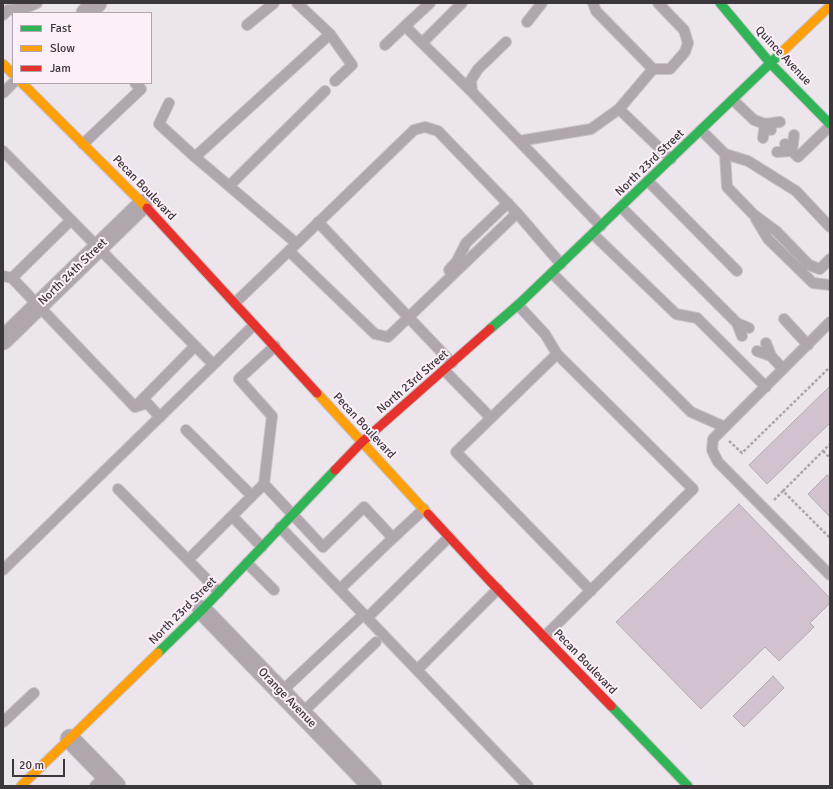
<!DOCTYPE html>
<style>
body{margin:0}
#map{position:relative;width:833px;height:789px;overflow:hidden;background:#ece5eb;font-family:Signika,sans-serif}
canvas{display:block}
.frame{position:absolute;inset:0;border:4px solid #3c373b;pointer-events:none}
.legend{position:absolute;left:12px;top:12px;width:140px;height:72px;box-sizing:border-box;background:#fceffa;border:1px solid #afa5ae;margin:0;padding:5px 7px;list-style:none;font-size:12px;color:#3c373b}
.legend li{display:flex;align-items:center;gap:8px;height:20px}
.legend b{width:20px;border:1px solid #afa5ae}
.scale{position:absolute;left:12px;top:759px;width:53px;height:18px;box-sizing:border-box;border:2px solid #3c373b;border-top:0;padding-left:5px;font-size:12px;line-height:14px;white-space:nowrap;color:#3c373b;-webkit-text-stroke:3px #fceffa;paint-order:stroke}
</style>
<div id="map">
<canvas width="833" height="789"></canvas>
<div class="frame"></div>
<ul class="legend">
<li><b style="height:5px;background:#30b455"></b>Fast</li>
<li><b style="height:5px;background:#ff9f0a"></b>Slow</li>
<li><b style="height:5px;background:#e5322d"></b>Jam</li>
</ul>
<div class="scale">20 m</div>
</div>
<script>
const context = document.querySelector('canvas').getContext('2d');
context.lineJoin = 'round';
function paint(path, color) {
  context.fillStyle = color;
  context.fill(path, 'evenodd');
}
function poly(rows) {
  const path = new Path2D();
  for (const r of rows) {
    path.moveTo(r[0], r[1]);
    for (let i = 2; i < r.length; i += 2) path.lineTo(r[i], r[i + 1]);
  }
  return path;
}
function strokePath(path, color, width, dash) {
  context.strokeStyle = color;
  context.lineWidth = width;
  context.lineCap = dash ? 'butt' : 'round';
  context.setLineDash(dash || []);
  context.stroke(path);
}
function write(font, color, halo, rows, align = 'center') {
  context.font = font + ' Signika,sans-serif';
  context.lineWidth = 4;
  context.setLineDash([]);
  context.textBaseline = 'middle';
  context.strokeStyle = halo;
  context.fillStyle = color;
  for (const [text, x, y, turn = 0] of rows) {
    context.save();
    context.translate(x, y);
    context.rotate((+turn || 0) * Math.PI / 180);
    context.textAlign = isNaN(turn) ? turn : align;
    if (halo) context.strokeText(text, 0, 0);
    context.fillText(text, 0, 0);
    context.restore();
  }
}
const building = poly([
 [830,386,830,423,767,484,749,465,830,386],
 [827,475,830,477,830,517,808,494,827,475],
 [739,504,830,598,830,603,810,623,814,627,779,661,765,647,701,709,616,622,739,504],
 [773,676,784,688,744,727,733,716,773,676]
]);
const path = poly([
 [729,441,742,453,830,367],
 [823,451,830,458],
 [783,491,830,444],
 [774,500,783,491,830,538]
]);
const lane = poly([
 [297,3,330,34,352,65,335,81],
 [462,3,422,43,472,92],
 [593,3,596,11,653,69,670,69,685,52,688,43,684,30,658,3],
 [3,15,8,10,28,7,37,3],
 [527,22,542,3],
 [247,25,274,3],
 [506,42,478,69,471,80,472,92,601,226],
 [422,43,405,26,430,3],
 [385,45,405,26],
 [653,69,619,109,671,159],
 [3,93,13,83],
 [733,100,754,120,765,124,763,138],
 [169,103,159,124,195,157,296,243],
 [701,130,725,154,748,161,796,191,830,227],
 [771,130,765,124,780,122],
 [794,135,792,151,798,157,830,126],
 [519,141,591,129,619,109],
 [83,144,141,89,135,83],
 [3,151,213,364],
 [777,152,792,151,785,144],
 [725,154,727,187,753,214,776,231,809,265,820,269,830,259],
 [195,157,330,34],
 [648,181,737,271],
 [229,186,325,91],
 [621,207,737,323,749,328],
 [756,219,768,239,813,283,830,285],
 [318,222,452,363],
 [593,234,676,314,697,318,766,387],
 [289,251,375,334,388,337,517,213],
 [449,270,457,261,466,243,508,203],
 [552,273,691,412,725,427,830,322],
 [3,276,12,278,135,407,147,403,160,417],
 [12,278,71,220],
 [235,303,414,130,425,127,438,131,517,213,561,264],
 [518,305,545,334,557,354,693,489,544,637],
 [784,319,808,345],
 [737,323,742,336],
 [766,343,771,356,783,369],
 [275,346,239,379,272,416,264,484,323,547,364,507,393,538,424,509],
 [757,351,771,356],
 [557,354,456,452,591,591],
 [444,370,491,418],
 [136,406,195,346],
 [725,427,713,439,712,450,718,462,830,575],
 [186,430,252,496],
 [118,489,188,560],
 [232,516,264,484],
 [280,527,528,786],
 [247,563,274,590],
 [3,570,254,325],
 [340,589,393,538],
 [219,592,188,560,232,516,262,547],
 [367,618,449,537],
 [417,670,498,589],
 [281,692,364,614],
 [302,713,376,642],
 [3,722,34,693],
 [95,786,106,776]
]);
const street = poly([
 [86,13,97,3],
 [3,340,143,204],
 [202,610,372,786],
 [70,739,116,786]
]);
const fast = poly([
 [720,3,771,64,830,124],
 [490,329,519,304,783,51],
 [158,653,202,610,335,470],
 [611,706,688,786]
]);
const slow = poly([
 [783,51,830,6],
 [3,64,13,74],
 [22,83,147,208],
 [317,393,428,514],
 [21,786,158,653]
]);
const jam = poly([
 [147,208,317,393],
 [335,470,362,442,490,329],
 [428,514,488,579,611,706]
]);
const streetNames = [
 ["Quince Avenue",783,56,47],
 ["North 23rd Street",650,163,-44],
 ["Pecan Boulevard",144,188,46],
 ["North 24th Street",73,272,-44],
 ["North 23rd Street",413,382,-41],
 ["Pecan Boulevard",364,426,47],
 ["North 23rd Street",183,611,-45],
 ["Pecan Boulevard",585,662,46],
 ["Orange Avenue",287,698,46]
];
paint(building, '#d2c2d0');
strokePath(building, '#b2adb2', 1);
strokePath(lane, '#c8c3c7', 12);
strokePath(street, '#c8c3c7', 21);
strokePath(fast, '#c8c3c7', 11);
strokePath(slow, '#c8c3c7', 11);
strokePath(jam, '#c8c3c7', 11);
strokePath(path, '#aca5ab', 2.5, [3, 2]);
strokePath(lane, '#afa6ae', 10);
strokePath(street, '#afa6ae', 19);
strokePath(fast, '#30b455', 9);
strokePath(slow, '#ff9f0a', 9);
strokePath(jam, '#e5322d', 9);
write('12px', '#3c373b', '#fceffa', streetNames);
</script>
